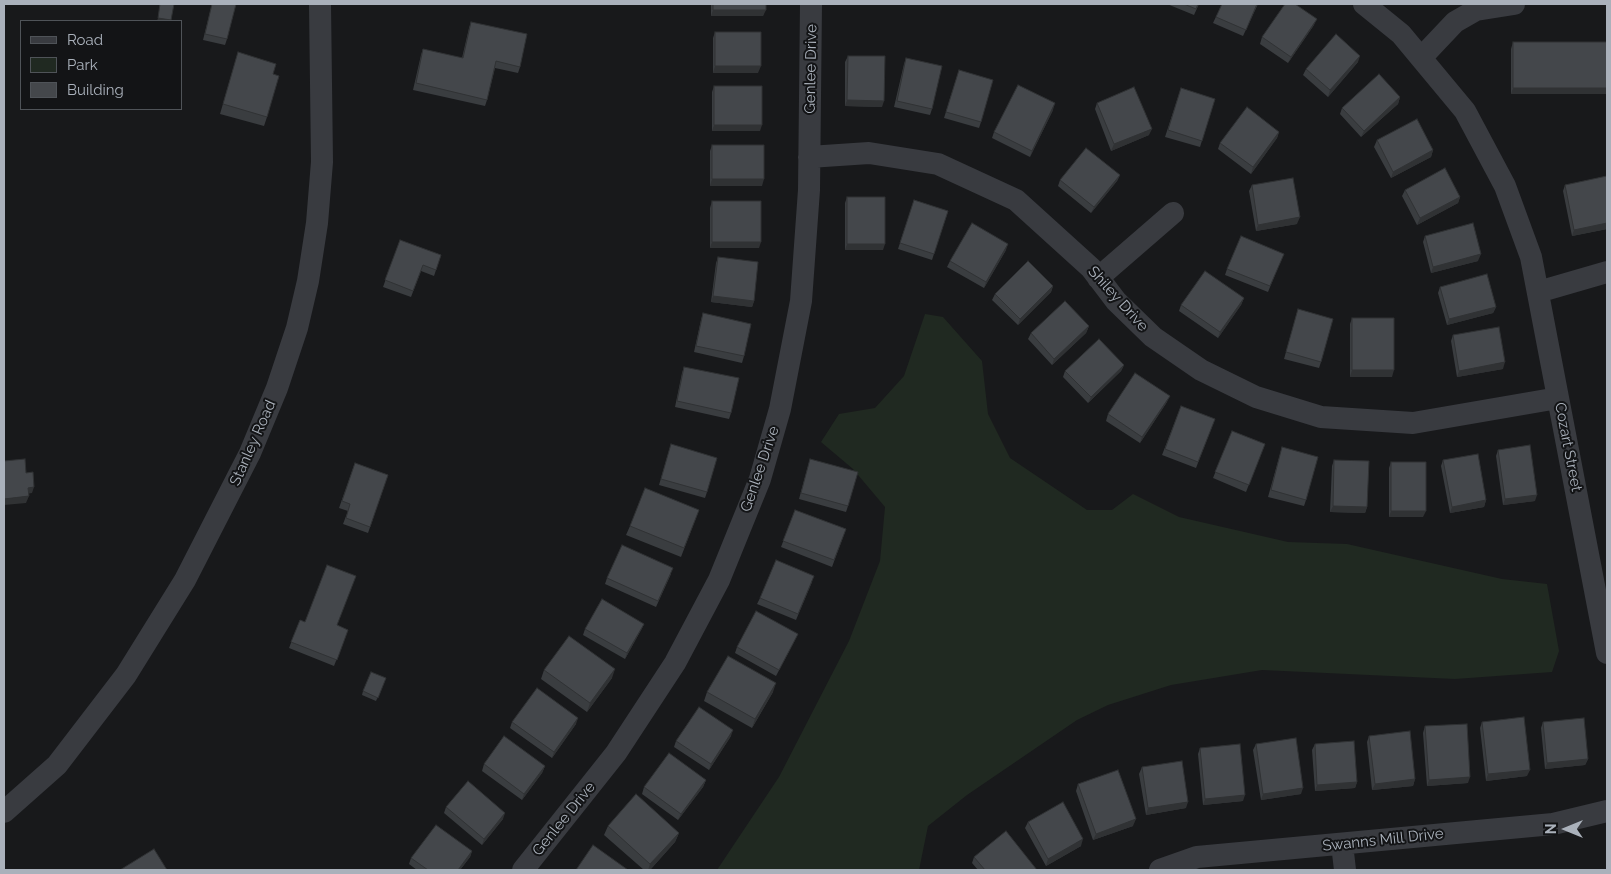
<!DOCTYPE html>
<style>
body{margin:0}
#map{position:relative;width:1611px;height:874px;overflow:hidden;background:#18191b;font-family:Raleway,sans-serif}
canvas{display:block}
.frame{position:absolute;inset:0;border:5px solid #aab1bb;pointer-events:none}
.legend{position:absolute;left:20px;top:20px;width:162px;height:90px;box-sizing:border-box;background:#131416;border:1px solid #4f5358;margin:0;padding:6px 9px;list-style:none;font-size:15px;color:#aab1bb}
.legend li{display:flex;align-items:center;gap:10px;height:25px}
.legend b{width:25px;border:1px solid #4f5358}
.north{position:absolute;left:1541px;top:804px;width:50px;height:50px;-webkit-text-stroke:4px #131416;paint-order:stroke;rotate:270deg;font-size:14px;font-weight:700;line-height:20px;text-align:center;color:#aab1bb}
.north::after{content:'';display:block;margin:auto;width:18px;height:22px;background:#aab1bb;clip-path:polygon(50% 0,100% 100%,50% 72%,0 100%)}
</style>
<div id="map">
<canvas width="1611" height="874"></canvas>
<div class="frame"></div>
<ul class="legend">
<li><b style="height:6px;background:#393b40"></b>Road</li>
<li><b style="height:14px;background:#202921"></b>Park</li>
<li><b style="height:14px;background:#44474b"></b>Building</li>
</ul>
<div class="north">N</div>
</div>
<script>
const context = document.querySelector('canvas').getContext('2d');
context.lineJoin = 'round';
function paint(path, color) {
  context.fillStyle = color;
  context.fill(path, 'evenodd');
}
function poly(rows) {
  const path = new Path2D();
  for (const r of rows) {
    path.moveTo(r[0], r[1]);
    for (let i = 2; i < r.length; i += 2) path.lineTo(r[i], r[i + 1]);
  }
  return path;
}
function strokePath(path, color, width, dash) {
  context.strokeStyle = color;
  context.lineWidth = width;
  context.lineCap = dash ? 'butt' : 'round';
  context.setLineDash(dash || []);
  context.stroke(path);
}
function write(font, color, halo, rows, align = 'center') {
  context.font = font + ' Raleway,sans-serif';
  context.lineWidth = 4;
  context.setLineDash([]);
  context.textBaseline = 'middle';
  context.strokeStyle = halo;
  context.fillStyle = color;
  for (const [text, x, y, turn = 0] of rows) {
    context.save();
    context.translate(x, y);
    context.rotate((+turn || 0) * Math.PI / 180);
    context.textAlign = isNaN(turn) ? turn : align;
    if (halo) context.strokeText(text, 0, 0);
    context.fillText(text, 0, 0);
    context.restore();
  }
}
const green = poly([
 [925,314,943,317,982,361,988,414,1010,458,1087,510,1112,510,1133,494,1179,517,1288,542,1347,544,1502,579,1547,584,1559,651,1552,672,1455,679,1262,670,1171,685,1108,705,1077,720,967,795,928,826,919,870,717,870,779,777,849,641,880,561,885,507,853,469,821,442,839,414,875,408,904,376]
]);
const minor = poly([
 [1364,4,1401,34,1465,111,1505,186,1531,257,1607,653],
 [1421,58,1455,22,1476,10,1514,4],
 [809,157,869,153,938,164,1016,200,1091,268,1116,301,1153,337,1201,370,1256,397,1321,417,1413,423,1558,398],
 [1098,278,1173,213],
 [1538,292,1607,272],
 [4,812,57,765,126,675,185,580,250,453,277,388,297,328,308,281,317,223,322,162,320,4],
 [1342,844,1345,870],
 [523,870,616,753,675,663,719,580,760,479,780,409,801,301,809,190,811,4],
 [1160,870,1197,857,1553,824,1607,811]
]);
const wall = poly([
 [212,4,236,4,227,39,225,45,203,40],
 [711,4,766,4,763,16,711,16],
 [1167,4,1199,4,1194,15],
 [1222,4,1258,4,1243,36,1213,23],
 [471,22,520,67,518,73,495,68,487,100,485,106,413,90,421,55,423,49,462,58,469,28],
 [1314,25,1288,63,1260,44,1262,37],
 [715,32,758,73,713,73,713,38],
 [1513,42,1607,42,1607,94,1511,94,1511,49],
 [238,52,273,74,267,117,264,126,220,114],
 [848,56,882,107,845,106,845,62],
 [906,58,932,109,930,115,894,107,904,64],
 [1358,62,1328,97,1303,75,1306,69],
 [959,70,981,122,979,128,944,118],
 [714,86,760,131,712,131,712,92],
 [1181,88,1215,99,1200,147,1165,137],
 [1400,97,1398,104,1361,137,1340,114,1342,108],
 [1097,103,1149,135,1111,151,1095,109],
 [1053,110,1030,157,992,138,994,132],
 [1279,132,1277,138,1251,174,1218,149,1220,143],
 [1377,140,1433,150,1431,157,1391,178,1374,147],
 [712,145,762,186,710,186,710,151],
 [1120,175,1117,181,1091,213,1058,186,1060,180],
 [1607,176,1607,229,1572,236,1563,191,1565,185],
 [1252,185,1297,224,1256,231,1249,191],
 [1405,190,1460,197,1458,203,1417,225,1402,196],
 [847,197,883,250,845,250,845,203],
 [914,200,948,211,932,260,898,249],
 [712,201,759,248,710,248,710,208],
 [1425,236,1478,261,1431,273,1423,242],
 [400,240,441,255,434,276,421,271,411,297,383,287],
 [1006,250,984,288,947,267,950,261],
 [718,257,754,301,752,307,711,302,716,263],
 [1281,260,1268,292,1225,275,1227,269],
 [1053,286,1051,292,1018,325,992,300,995,294],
 [1440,287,1496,307,1493,313,1447,325,1438,293],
 [1244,298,1241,305,1218,338,1179,311,1181,305],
 [1298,309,1321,362,1319,368,1284,359],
 [703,313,744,356,742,363,694,352,701,320],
 [1352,318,1392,377,1350,377,1350,324],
 [1089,326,1086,333,1052,365,1028,339,1031,333],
 [1453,335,1503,369,1457,377,1451,341],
 [1124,365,1121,371,1088,403,1063,377,1065,371],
 [684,367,731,413,729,419,675,407,682,373],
 [1167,402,1140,443,1106,421,1108,414],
 [1181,406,1215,419,1196,468,1162,455],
 [1232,431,1265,444,1246,492,1213,478],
 [671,444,707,492,705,498,659,485],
 [1282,447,1306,500,1304,506,1268,497],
 [1498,450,1535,501,1503,505,1496,456],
 [810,459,848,506,846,512,799,499],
 [1334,460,1367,507,1365,513,1330,512,1332,466],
 [1443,460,1486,500,1484,507,1450,513,1441,466],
 [1391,462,1423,517,1389,517,1389,468],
 [355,463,388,475,368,533,343,524,348,511,339,508],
 [699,510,681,557,626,535,630,526],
 [795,510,846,529,832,567,781,547],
 [671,574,656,607,605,584,607,578],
 [812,582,796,620,757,604,760,598],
 [300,620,305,622,337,625,348,630,334,666,289,648],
 [644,624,641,630,625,659,583,635,585,629],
 [795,640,776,676,735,653,737,647],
 [544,670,612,678,587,712,541,679],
 [386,678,376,701,362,695,363,691],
 [707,692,773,692,752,728,704,701],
 [512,722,576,724,552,758,510,728],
 [1482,722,1527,776,1486,781,1480,728],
 [1543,722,1588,759,1585,765,1545,769,1541,728],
 [1425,726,1468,783,1427,786,1423,733],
 [731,736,709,770,674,747,676,741],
 [1369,736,1415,779,1413,786,1372,790,1367,742],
 [1256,744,1301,794,1261,800,1253,750],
 [1315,744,1357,782,1355,788,1315,791,1312,750],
 [1200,748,1243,801,1203,805,1198,754],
 [484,764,545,766,542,773,522,800,482,771],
 [1142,767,1186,808,1146,815,1139,774],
 [706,780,703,787,678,820,642,794,644,787],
 [1078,784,1133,826,1093,840,1076,791],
 [446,807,503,819,482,845,444,813],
 [1028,822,1081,846,1046,866,1025,828],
 [608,826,679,833,675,842,650,870,644,870,604,835],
 [472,851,470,857,460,870,417,870,409,864,411,858],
 [974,857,1037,870,978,870,972,863]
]);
const shadedWall = poly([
 [713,10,766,10,763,16,711,16],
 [158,18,171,20,171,21,157,21],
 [1317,19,1314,25,1288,63,1291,57],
 [1360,56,1358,62,1328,97,1330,90],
 [715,66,761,66,758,73,713,73],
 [1513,88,1607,88,1607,94,1511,94],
 [1400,97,1398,104,1361,137,1364,131],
 [847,100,884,101,882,107,845,106],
 [1055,103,1053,110,1030,157,1032,151],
 [714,125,762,125,760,131,712,131],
 [1152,129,1149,135,1111,151,1114,144],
 [1279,132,1277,138,1251,174,1253,167],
 [1433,150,1431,157,1391,178,1393,172],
 [1120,175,1117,181,1091,213,1094,207],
 [712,179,764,179,762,186,710,186],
 [1460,197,1458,203,1417,225,1420,218],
 [1300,217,1297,224,1256,231,1258,225],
 [1607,223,1607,229,1572,236,1574,230],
 [712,242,761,242,759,248,710,248],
 [847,244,885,244,883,250,845,250],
 [1008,244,1006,250,984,288,986,282],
 [1481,254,1478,261,1431,273,1433,267],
 [1053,286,1051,292,1018,325,1020,319],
 [713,296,754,301,752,307,711,302],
 [1244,298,1241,305,1218,338,1220,332],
 [1496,307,1493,313,1447,325,1449,319],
 [1089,326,1086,333,1052,365,1054,359],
 [1505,362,1503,369,1457,377,1459,371],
 [1124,365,1121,371,1088,403,1091,397],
 [1352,370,1394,370,1392,377,1350,377],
 [1170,396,1167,402,1140,443,1142,437],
 [34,487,32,493,26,494,28,488],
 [1537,495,1535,501,1503,505,1505,499],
 [29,496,26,503,4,505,4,499],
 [1486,500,1484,507,1450,513,1452,507],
 [1333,506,1367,507,1365,513,1330,512],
 [1391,511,1426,511,1423,517,1389,517],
 [644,624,641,630,625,659,627,653],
 [615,669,612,678,587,712,590,703],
 [776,683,773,692,752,728,755,719],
 [578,718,576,724,552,758,554,752],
 [733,730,731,736,709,770,711,764],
 [1588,759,1585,765,1545,769,1547,763],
 [545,766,542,773,522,800,524,794],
 [1530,770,1527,776,1486,781,1488,774],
 [1470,777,1468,783,1427,786,1429,780],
 [1415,779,1413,786,1372,790,1375,784],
 [706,780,703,787,678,820,681,814],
 [1357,782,1355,788,1315,791,1317,785],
 [1303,788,1301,794,1261,800,1263,794],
 [1245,795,1243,801,1203,805,1205,799],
 [1188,802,1186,808,1146,815,1148,808],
 [505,813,503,819,482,845,484,839],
 [1136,819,1133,826,1093,840,1096,834],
 [679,833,675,842,650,870,648,870,650,864],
 [1083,839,1081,846,1046,866,1048,859],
 [472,851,470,857,460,870,458,870]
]);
const building = poly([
 [160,4,174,4,171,20,158,18,160,4],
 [212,4,236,4,227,39,205,34,212,4],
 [713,4,766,4,766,10,713,10,713,4],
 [1184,4,1198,4,1196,9,1184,4],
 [1222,4,1257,4,1246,30,1216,17,1222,4],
 [1285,4,1295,4,1317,19,1291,57,1262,37,1285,4],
 [471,22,527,34,520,67,496,61,487,100,416,83,423,49,463,58,471,22],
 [715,32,761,32,761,66,715,66,715,32],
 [1336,34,1360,56,1330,90,1306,69,1336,34],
 [1513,42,1607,42,1607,88,1513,88,1513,42],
 [238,52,276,64,273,74,279,76,267,117,223,104,238,52],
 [848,56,885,56,884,101,847,100,848,56],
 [906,58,942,66,932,109,897,101,906,58],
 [959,70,993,80,981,122,946,112,959,70],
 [1379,74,1400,97,1364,131,1342,108,1379,74],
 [1018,85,1055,103,1032,151,994,132,1018,85],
 [714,86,762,86,762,125,714,125,714,86],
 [1134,87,1152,129,1114,144,1097,103,1134,87],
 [1181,88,1215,99,1202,141,1168,130,1181,88],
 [1247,107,1279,132,1253,167,1220,143,1247,107],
 [1417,119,1433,150,1393,172,1377,140,1417,119],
 [712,145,764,145,764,179,712,179,712,145],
 [1086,148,1120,175,1094,207,1060,180,1086,148],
 [1445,168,1460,197,1420,218,1405,190,1445,168],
 [1607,176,1607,223,1574,230,1565,185,1607,176],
 [1293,178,1300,217,1258,225,1252,185,1293,178],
 [847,197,885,197,885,244,847,244,847,197],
 [914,200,948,211,934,254,900,243,914,200],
 [712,201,761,201,761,242,712,242,712,201],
 [972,223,1008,244,986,282,950,261,972,223],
 [1473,223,1481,254,1433,267,1425,236,1473,223],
 [1241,236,1284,254,1270,286,1227,269,1241,236],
 [400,240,441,255,436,270,423,265,413,291,385,280,400,240],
 [718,257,758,262,754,301,713,296,718,257],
 [1028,261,1053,286,1020,319,995,294,1028,261],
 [1205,271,1244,298,1220,332,1181,305,1205,271],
 [1487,274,1496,307,1449,319,1440,287,1487,274],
 [1065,301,1089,326,1054,359,1031,333,1065,301],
 [1298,309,1333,319,1321,362,1286,352,1298,309],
 [703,313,751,324,744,356,696,346,703,313],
 [1352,318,1394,318,1394,370,1352,370,1352,318],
 [1499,327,1505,362,1459,371,1453,335,1499,327],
 [1099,339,1124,365,1091,397,1065,371,1099,339],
 [684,367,739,378,731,413,677,401,684,367],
 [1135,373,1170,396,1142,437,1108,414,1135,373],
 [1181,406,1215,419,1198,462,1165,449,1181,406],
 [1232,431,1265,444,1249,485,1215,472,1232,431],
 [671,444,717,458,707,492,661,479,671,444],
 [1530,445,1537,495,1505,499,1498,450,1530,445],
 [1282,447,1318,457,1306,500,1271,490,1282,447],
 [1478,454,1486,500,1452,507,1443,460,1478,454],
 [25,459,26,473,33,472,34,487,28,488,29,496,4,499,4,461,25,459],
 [810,459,858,472,848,506,801,493,810,459],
 [1334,460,1369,461,1367,507,1333,506,1334,460],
 [1391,462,1426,462,1426,511,1391,511,1391,462],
 [355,463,388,475,370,527,346,518,350,504,342,501,355,463],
 [645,488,699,510,684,548,630,526,645,488],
 [795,510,846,529,834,560,783,541,795,510],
 [622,545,673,568,658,601,607,578,622,545],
 [776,560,814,576,798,614,760,598,776,560],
 [327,565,356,576,337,625,348,630,337,660,291,642,300,620,305,622,327,565],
 [602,599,644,624,627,653,585,629,602,599],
 [756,611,798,634,779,670,737,647,756,611],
 [569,636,615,669,590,703,544,670,569,636],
 [728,656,776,683,755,719,707,692,728,656],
 [371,672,386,678,378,698,363,691,371,672],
 [537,688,578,718,554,752,512,722,537,688],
 [699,707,733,730,711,764,676,741,699,707],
 [1524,717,1530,770,1488,774,1482,722,1524,717],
 [1584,718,1588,759,1547,763,1543,722,1584,718],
 [1467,724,1470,777,1429,780,1425,726,1467,724],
 [1410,731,1415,779,1375,784,1369,736,1410,731],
 [504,736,545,766,524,794,484,764,504,736],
 [1296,738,1303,788,1263,794,1256,744,1296,738],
 [1354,741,1357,782,1317,785,1315,744,1354,741],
 [1240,744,1245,795,1205,799,1200,748,1240,744],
 [669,753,706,780,681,814,644,787,669,753],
 [1182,761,1188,802,1148,808,1142,767,1182,761],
 [1118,770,1136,819,1096,834,1078,784,1118,770],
 [468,781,505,813,484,839,446,807,468,781],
 [636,794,679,833,650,864,608,826,636,794],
 [1063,802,1083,839,1048,859,1028,822,1063,802],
 [436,825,472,851,458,870,428,870,411,858,436,825],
 [1006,831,1037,870,985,870,974,857,1006,831],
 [593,845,628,870,576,870,593,845],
 [154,849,167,870,120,870,154,849]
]);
const streetNames = [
 ["Genlee Drive",811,69,-89],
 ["Shiley Drive",1118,299,48],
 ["Stanley Road",253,443,-66],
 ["Cozart Street",1568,447,79],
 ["Genlee Drive",760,469,-71],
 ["Genlee Drive",564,819,-51],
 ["Swanns Mill Drive",1383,840,-6]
];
paint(green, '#202921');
strokePath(minor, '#393b40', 22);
paint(wall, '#3a3d40');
paint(shadedWall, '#303234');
paint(building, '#44474b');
strokePath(building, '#303234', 1);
write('15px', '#aab1bb', '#131416', streetNames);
</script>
